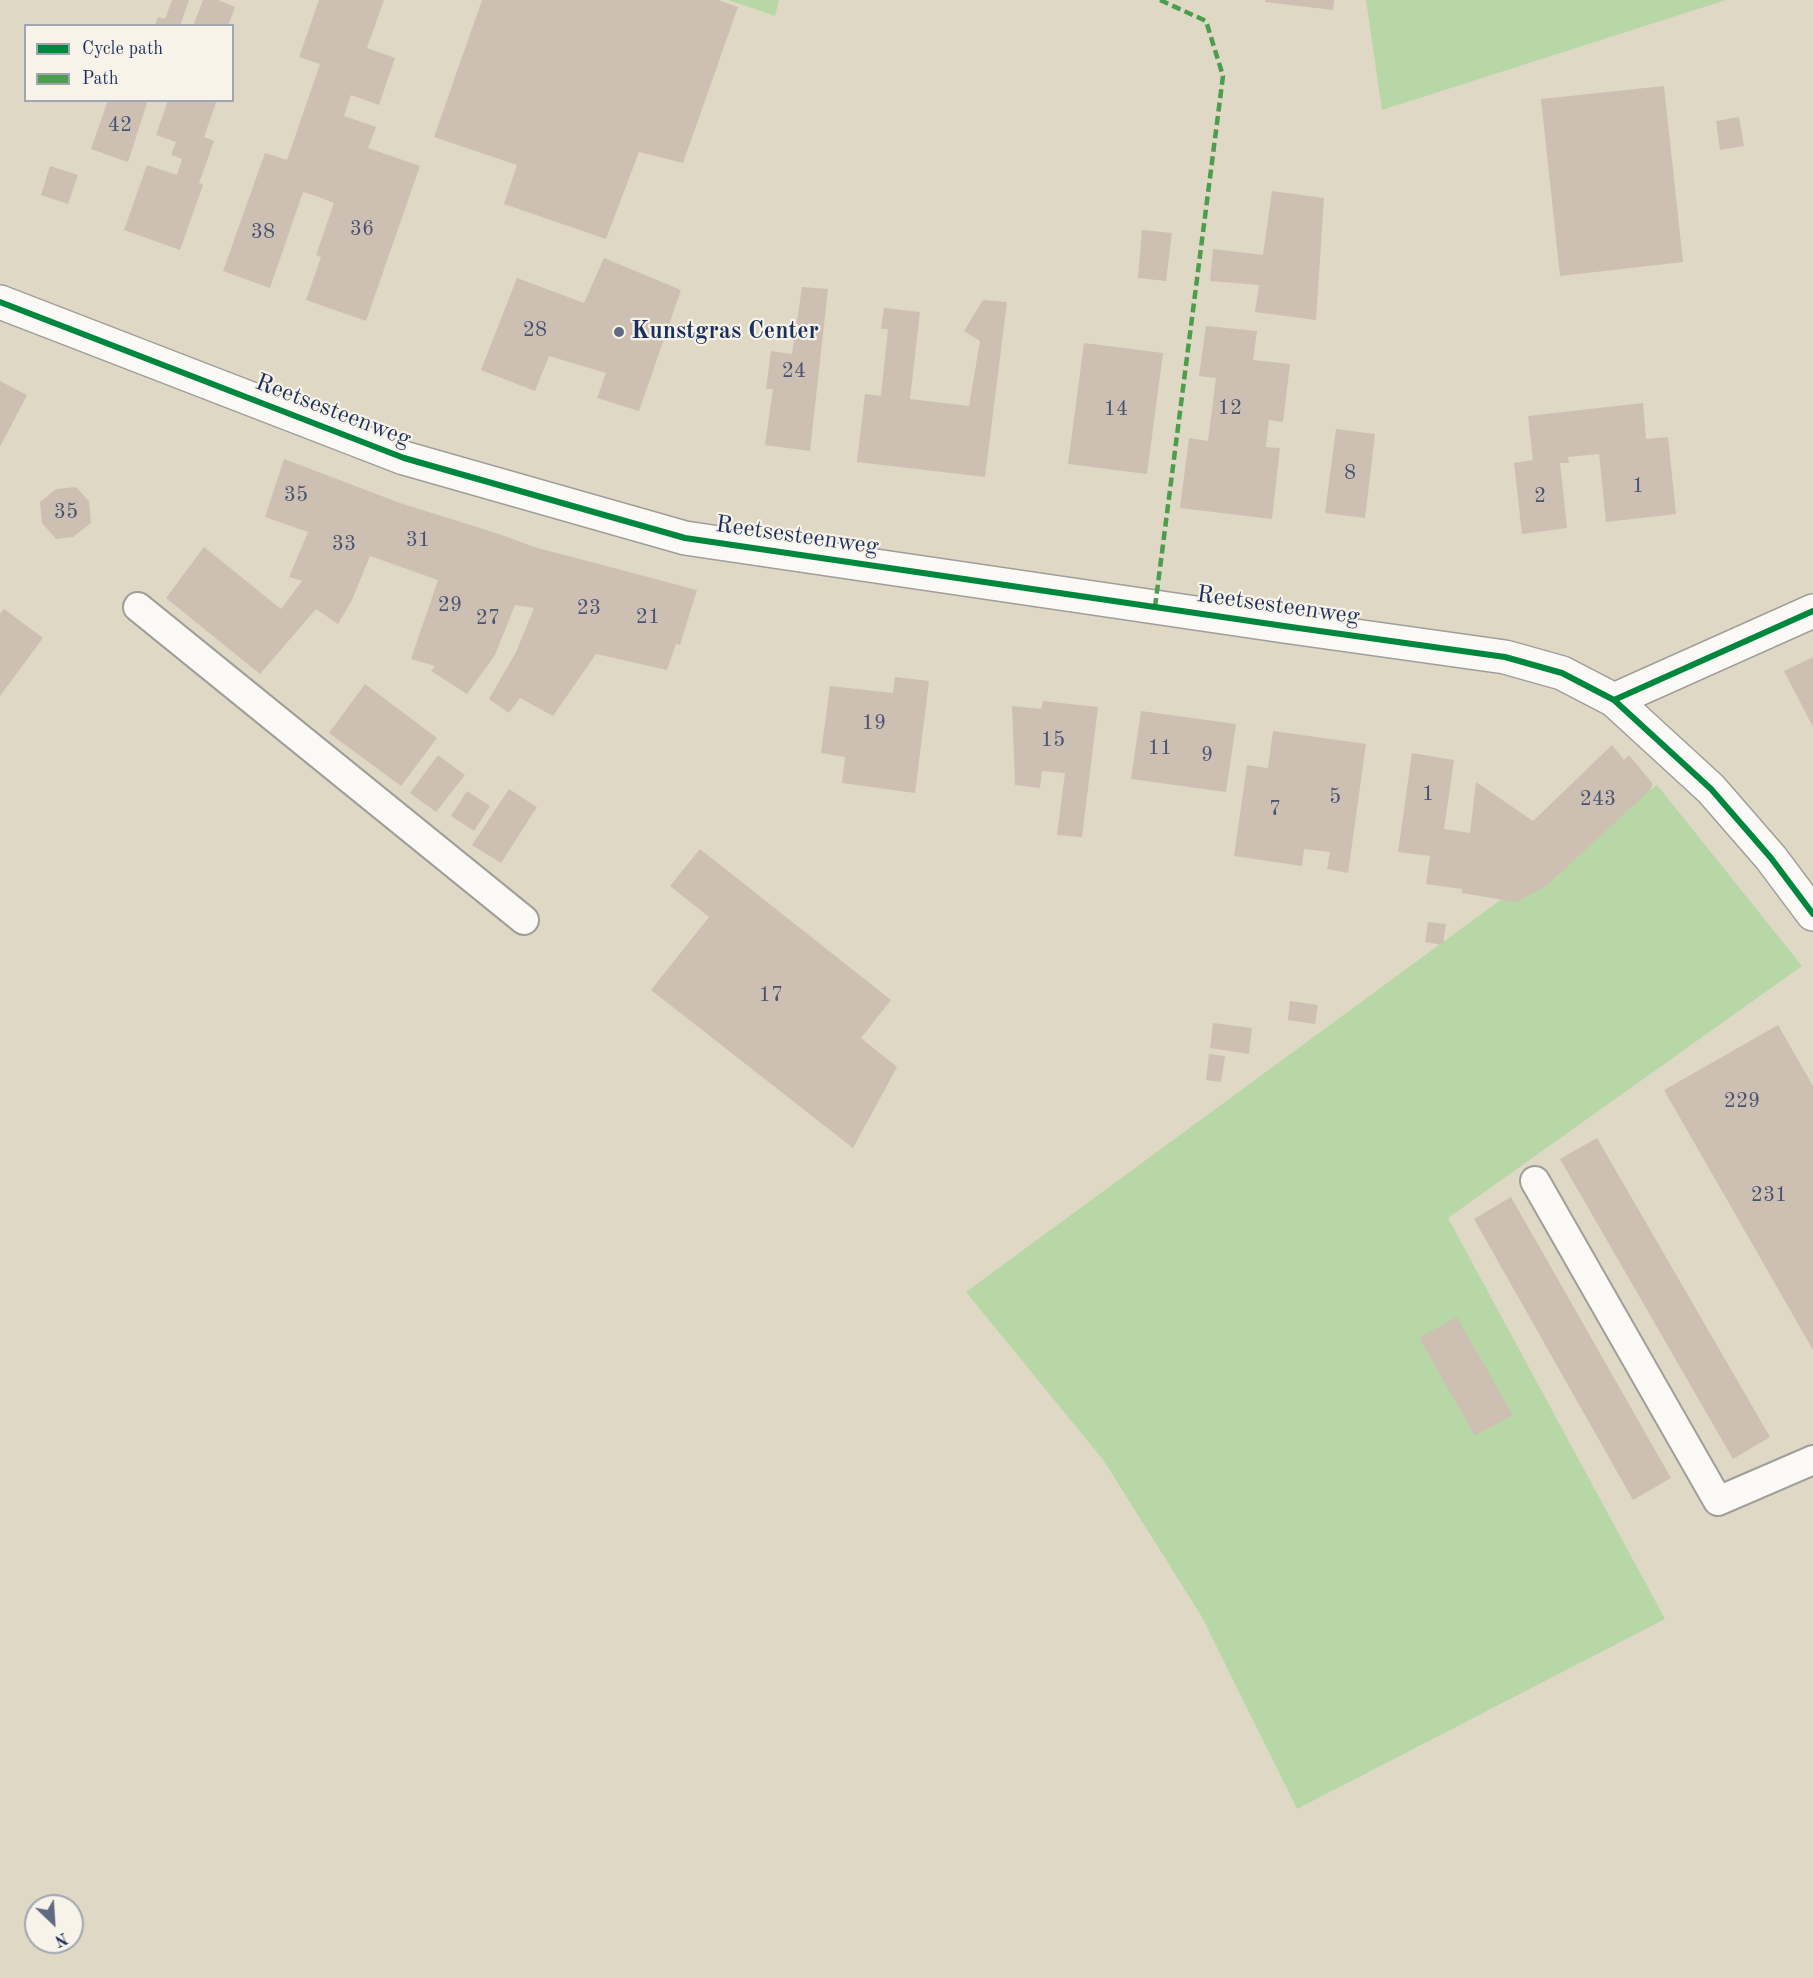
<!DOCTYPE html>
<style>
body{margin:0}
#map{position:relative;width:1813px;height:1978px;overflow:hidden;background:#dfd8c5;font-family:"Old Standard TT",serif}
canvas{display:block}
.legend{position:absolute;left:24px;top:24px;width:210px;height:78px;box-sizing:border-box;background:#f7f3e8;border:2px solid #9fa5b1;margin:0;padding:8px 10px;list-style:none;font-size:18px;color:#1b2f5e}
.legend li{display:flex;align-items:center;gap:12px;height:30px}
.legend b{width:30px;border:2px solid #9fa5b1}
.north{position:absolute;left:24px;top:1894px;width:60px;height:60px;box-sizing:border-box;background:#f7f3e8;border:2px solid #9fa5b1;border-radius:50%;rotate:155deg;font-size:16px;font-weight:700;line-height:24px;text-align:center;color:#1b2f5e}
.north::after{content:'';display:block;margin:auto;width:21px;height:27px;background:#606a82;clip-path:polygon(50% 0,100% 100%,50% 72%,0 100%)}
</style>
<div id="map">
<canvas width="1813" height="1978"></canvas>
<ul class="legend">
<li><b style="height:8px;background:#00873e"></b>Cycle path</li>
<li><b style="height:8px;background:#4c9d4c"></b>Path</li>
</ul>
<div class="north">N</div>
</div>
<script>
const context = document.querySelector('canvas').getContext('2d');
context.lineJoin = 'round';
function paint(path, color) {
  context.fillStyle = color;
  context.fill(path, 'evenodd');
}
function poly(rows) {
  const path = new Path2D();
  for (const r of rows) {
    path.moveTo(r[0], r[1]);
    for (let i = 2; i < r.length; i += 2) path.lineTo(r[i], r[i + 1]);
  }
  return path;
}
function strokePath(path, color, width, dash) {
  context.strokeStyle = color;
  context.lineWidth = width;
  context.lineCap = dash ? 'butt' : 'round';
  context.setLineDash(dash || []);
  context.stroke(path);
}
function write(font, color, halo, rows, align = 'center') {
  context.font = font + ' "Old Standard TT",serif';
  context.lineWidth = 4.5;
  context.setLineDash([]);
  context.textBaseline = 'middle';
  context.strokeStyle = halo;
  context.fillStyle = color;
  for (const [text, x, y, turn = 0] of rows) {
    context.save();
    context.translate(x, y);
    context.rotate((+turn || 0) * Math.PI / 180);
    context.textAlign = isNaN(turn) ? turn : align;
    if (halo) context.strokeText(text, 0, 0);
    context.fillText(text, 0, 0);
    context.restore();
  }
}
const green = poly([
 [728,0,779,0,775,16],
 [1366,0,1726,0,1382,110],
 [1657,785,1802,966,1448,1218,1665,1619,1297,1809,1202,1617,1104,1461,966,1292]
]);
const building = poly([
 [172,0,189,0,180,26,155,26,158,17,165,19],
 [203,0,218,0,235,7,228,26,193,26],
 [319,0,384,0,367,48,395,58,379,105,351,95,344,116,376,127,368,148,420,166,366,321,306,300,321,257,316,255,334,203,316,196,303,192,270,288,223,271,265,153,287,160,320,64,299,57],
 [482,0,718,0,738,7,683,163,639,152,606,239,504,204,517,165,434,137],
 [1265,0,1334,0,1333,10,1265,2],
 [1664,86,1683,262,1560,276,1541,99],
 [108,100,148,100,128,162,91,149],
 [168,100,217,100,204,137,214,141,199,183,203,185,180,250,124,230,147,165,177,175,182,159,171,155,176,142,156,135],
 [1739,117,1744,146,1720,150,1716,121],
 [50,166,78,175,68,204,41,195],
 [1272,191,1324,198,1316,320,1255,312,1259,285,1210,281,1213,249,1263,255],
 [1142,230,1172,233,1166,281,1138,278],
 [604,258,681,290,639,411,597,398,606,373,549,356,535,391,481,370,517,278,584,303],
 [802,287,828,289,810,451,765,445,773,389,766,389,771,351,792,354],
 [983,300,1007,302,985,477,857,462,865,394,881,396,888,329,881,329,884,308,920,312,910,399,969,406,980,341,964,331],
 [1206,326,1257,331,1253,360,1290,364,1283,422,1269,420,1266,447,1280,448,1272,519,1180,508,1189,438,1208,441,1216,378,1199,376],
 [1084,343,1163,353,1147,474,1068,464],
 [0,381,27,395,0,447],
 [1643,403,1646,439,1668,437,1676,514,1606,522,1599,454,1568,457,1569,463,1560,463,1567,528,1522,534,1514,463,1533,460,1528,416],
 [1336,429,1375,434,1365,518,1325,513],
 [284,459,400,503,499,534,534,547,697,590,680,645,676,644,667,670,596,654,553,716,520,698,509,713,489,699,516,652,534,608,515,605,495,655,467,694,431,671,435,666,411,659,438,580,370,556,352,600,338,624,316,609,260,674,166,598,204,547,281,609,302,581,289,577,308,532,265,517],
 [76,487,89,501,91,523,73,537,56,539,42,523,40,502,56,489],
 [4,609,43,638,0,696,0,614],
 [1813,657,1813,727,1784,671],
 [895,677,929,681,915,793,842,783,845,757,821,753,830,686,893,693],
 [365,684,437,738,401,786,329,733],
 [1043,701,1098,707,1082,837,1057,835,1065,773,1042,771,1040,788,1015,785,1012,706,1041,709],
 [1141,711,1236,724,1226,792,1131,779],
 [1273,731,1366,744,1348,873,1327,869,1330,852,1304,849,1302,866,1234,856,1247,765,1268,768],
 [1612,745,1624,760,1629,755,1653,784,1650,790,1546,886,1516,902,1462,893,1462,889,1426,884,1430,856,1398,852,1412,753,1454,760,1444,829,1470,833,1476,782,1533,821],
 [438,755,465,775,436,812,410,793],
 [509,789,537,807,501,863,472,845],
 [467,791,490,806,474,831,451,816],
 [700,849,891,1000,861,1038,897,1067,853,1148,651,990,709,917,670,886],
 [1428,922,1446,924,1443,945,1425,942],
 [1290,1001,1318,1005,1315,1024,1288,1020],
 [1213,1023,1252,1028,1249,1054,1210,1048],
 [1778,1025,1813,1086,1813,1350,1664,1090],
 [1209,1054,1225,1056,1221,1082,1206,1080],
 [1597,1138,1770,1437,1733,1459,1560,1159],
 [1511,1197,1671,1478,1633,1500,1474,1219],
 [1457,1317,1513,1415,1475,1436,1419,1338]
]);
const lane = poly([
 [138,607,524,920],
 [1535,1181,1718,1501,1813,1460]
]);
const secondary = poly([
 [0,302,404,458,685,538,1284,626,1505,657,1562,673,1614,700,1711,789,1771,858,1813,914],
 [1614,700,1813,611]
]);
const quiet = poly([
 [1155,607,1223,76,1206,21,1160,0]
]);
const cycleway = poly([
 [0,302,404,458,685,538,1284,626,1505,657,1562,673,1614,700,1711,789,1771,858,1813,914],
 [1614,700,1813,611]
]);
const markers = [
 [619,332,6,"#606a82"]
];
const numberNames = [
 ["42",120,125],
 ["36",362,229],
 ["38",263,232],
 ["28",535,330],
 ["24",794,371],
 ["12",1230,408],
 ["14",1116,409],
 ["8",1350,473],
 ["1",1638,486],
 ["35",296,495],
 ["2",1540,496],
 ["35",66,512],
 ["31",418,540],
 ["33",344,544],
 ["29",450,605],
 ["23",589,608],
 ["21",648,617],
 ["27",488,618],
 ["19",874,723],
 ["15",1053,740],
 ["11",1160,748],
 ["9",1207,755],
 ["1",1428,794],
 ["5",1335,797],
 ["243",1598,799],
 ["7",1275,809],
 ["17",771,995],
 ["229",1742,1101],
 ["231",1769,1195]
];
const poiNames = [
 ["Kunstgras Center",631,332]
];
const streetNames = [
 ["Reetsesteenweg",333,411,21],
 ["Reetsesteenweg",797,536,8],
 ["Reetsesteenweg",1278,606,8]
];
paint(green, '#b8d7a6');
paint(building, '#cdc0b2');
strokePath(lane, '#a09e99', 32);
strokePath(secondary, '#a09e99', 36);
strokePath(lane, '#faf9f6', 28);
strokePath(secondary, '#faf9f6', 33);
strokePath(quiet, '#4c9d4c', 4.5, [9, 4.5]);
strokePath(cycleway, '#00873e', 6);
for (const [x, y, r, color] of markers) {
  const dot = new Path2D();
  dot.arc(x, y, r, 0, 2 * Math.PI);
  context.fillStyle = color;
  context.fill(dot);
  strokePath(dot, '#f7f3e8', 2);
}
write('21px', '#485373', null, numberNames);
write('bold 24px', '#1b2f5e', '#f7f3e8', poiNames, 'left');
write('24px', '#1b2f5e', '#f7f3e8', streetNames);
</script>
